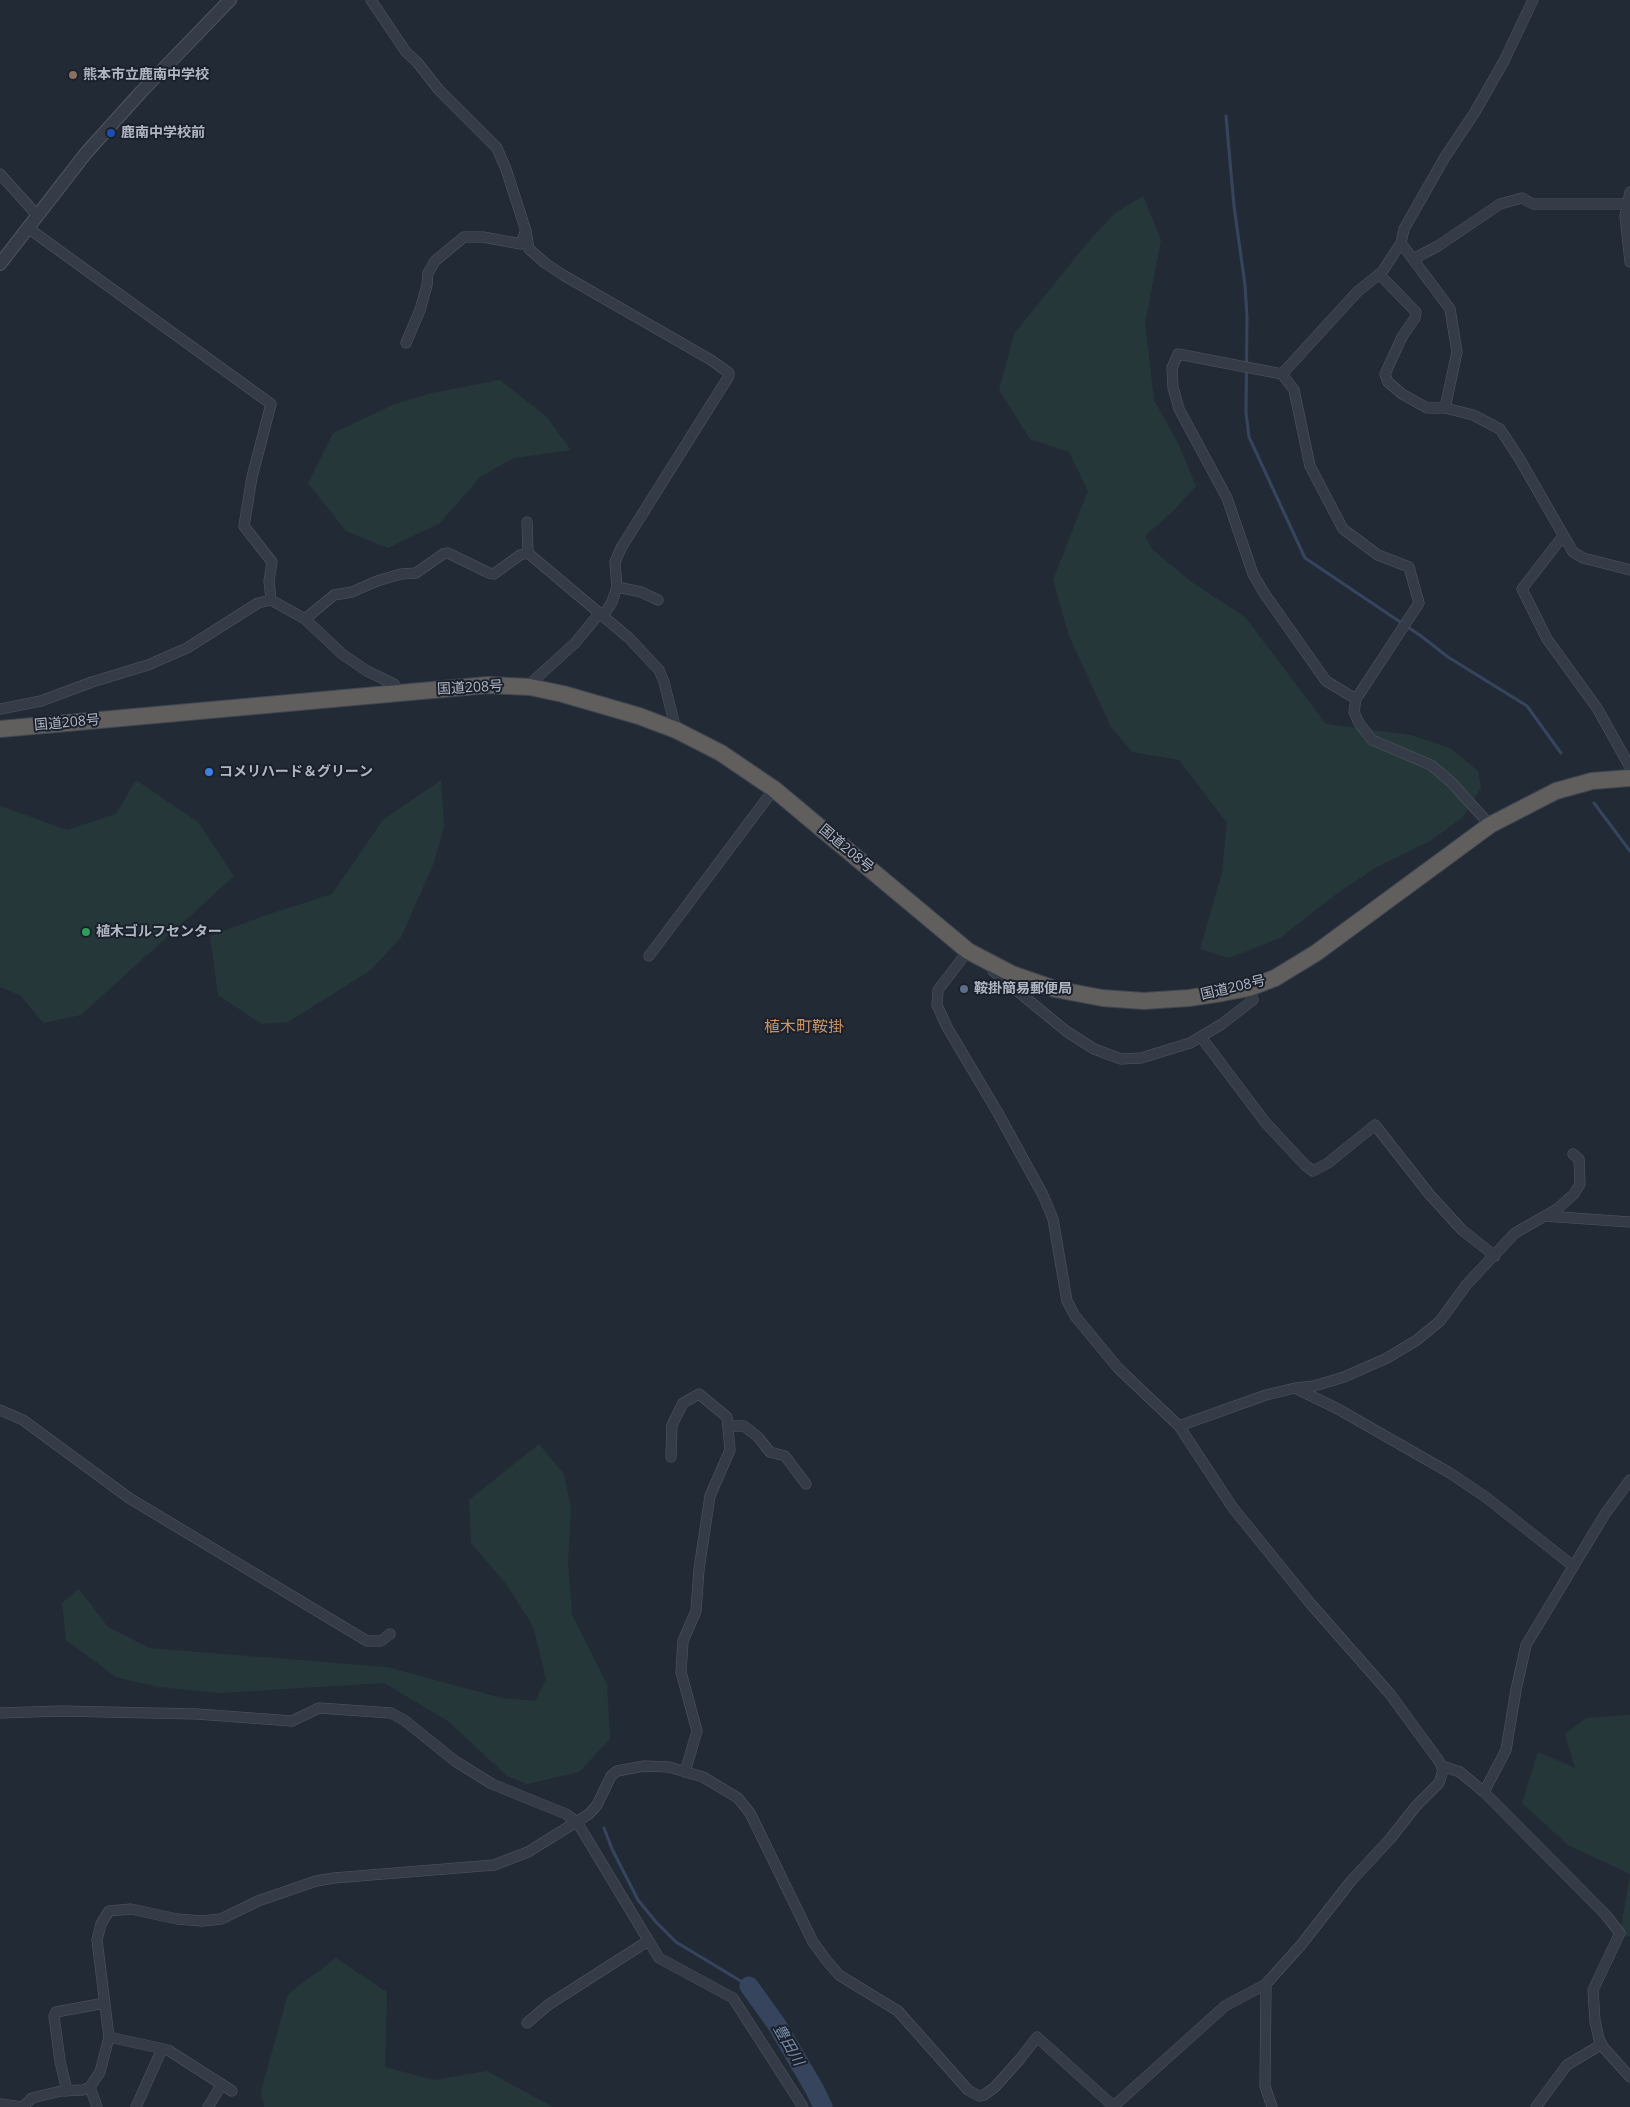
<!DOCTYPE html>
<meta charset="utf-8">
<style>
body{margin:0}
canvas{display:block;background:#222a36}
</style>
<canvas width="1630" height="2107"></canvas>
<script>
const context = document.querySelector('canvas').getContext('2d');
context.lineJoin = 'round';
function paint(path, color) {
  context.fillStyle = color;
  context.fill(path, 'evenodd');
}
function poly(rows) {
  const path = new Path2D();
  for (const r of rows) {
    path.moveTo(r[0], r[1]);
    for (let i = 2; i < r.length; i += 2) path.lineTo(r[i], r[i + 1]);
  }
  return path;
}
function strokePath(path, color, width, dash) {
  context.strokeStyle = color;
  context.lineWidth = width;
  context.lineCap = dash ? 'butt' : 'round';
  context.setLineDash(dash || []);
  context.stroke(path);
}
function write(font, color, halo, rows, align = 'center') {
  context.font = font + ' "Open Sans","Noto Sans JP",sans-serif';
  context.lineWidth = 4;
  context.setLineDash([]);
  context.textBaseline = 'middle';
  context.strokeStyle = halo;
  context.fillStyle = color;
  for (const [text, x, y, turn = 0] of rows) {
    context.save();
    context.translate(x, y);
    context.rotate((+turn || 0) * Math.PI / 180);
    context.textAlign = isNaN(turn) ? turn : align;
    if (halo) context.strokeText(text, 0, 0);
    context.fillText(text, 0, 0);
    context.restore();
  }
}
const green = poly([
 [1143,196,1161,240,1145,323,1154,400,1178,443,1196,486,1172,512,1145,536,1152,549,1190,581,1245,617,1326,724,1411,735,1450,748,1478,771,1481,788,1462,818,1430,841,1375,868,1335,895,1280,938,1229,958,1200,949,1222,873,1227,823,1179,760,1132,752,1111,727,1069,636,1053,580,1088,491,1069,452,1030,439,999,390,1014,334,1088,242,1115,213],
 [500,380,546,416,571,450,514,458,481,476,440,523,388,548,346,531,308,483,333,433,395,404,432,393],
 [136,780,198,822,234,876,81,1015,43,1023,20,995,0,987,0,806,67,830,116,814],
 [441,780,444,827,433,865,401,937,371,970,288,1022,262,1024,218,995,210,936,264,916,332,894,383,820],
 [539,1444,564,1474,571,1509,568,1562,572,1615,607,1684,610,1739,579,1772,527,1784,507,1776,448,1721,384,1683,221,1693,158,1687,116,1677,66,1640,62,1603,79,1589,108,1627,149,1648,387,1667,502,1698,535,1701,546,1679,533,1626,506,1584,471,1543,469,1500],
 [1630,1715,1630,1874,1568,1845,1522,1803,1538,1752,1575,1768,1565,1734,1586,1718],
 [1630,1875,1630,1937,1620,1933],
 [336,1958,387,1992,385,2067,434,2080,487,2071,553,2107,264,2107,261,2091,288,1994]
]);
const stream = poly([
 [1226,116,1234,206,1245,285,1247,317,1246,413,1249,437,1305,558,1421,636,1448,657,1527,706,1561,753],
 [1594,803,1630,851],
 [604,1828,612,1849,638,1900,656,1922,676,1942,749,1986]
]);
const river = poly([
 [749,1986,777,2025,815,2090,823,2107]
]);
const minor = poly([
 [371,0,406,52,417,62,439,90,497,148,506,169,526,231,529,249,545,263,563,275,711,360,729,373,729,376,621,548,615,562,617,587],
 [0,174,37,215],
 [1630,192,1625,216,1630,262],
 [28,228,271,404,252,477,244,526,272,562,269,581,271,600],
 [1401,243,1450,309,1457,352,1445,408,1473,415,1500,429,1519,458,1573,552,1583,558,1630,570],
 [1413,259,1438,246,1500,204,1522,198,1533,204,1630,204],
 [1379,274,1416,312,1415,318,1402,337,1385,374,1388,382,1402,394,1427,408,1445,408],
 [406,343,420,310,427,285,428,273,435,261,464,237,483,237,521,244,525,232],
 [1282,374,1358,291,1382,272,1401,243,1404,229,1445,157,1475,112,1504,61,1533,0],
 [527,522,528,553,629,638,659,670,664,682,676,730],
 [1563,536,1522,589,1547,639,1597,708,1630,767],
 [603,616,612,602,617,587,641,592,658,600],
 [305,619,334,595,352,592,377,581,401,574,416,573,443,554,448,553,489,573,494,574,520,555,528,553],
 [530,687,532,682,575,643,599,614],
 [1356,699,1326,681,1264,593,1253,574,1227,498,1179,409,1173,387,1172,368,1178,354,1282,374,1294,390,1310,466,1343,529,1378,555,1409,567,1419,603,1356,699,1354,712,1359,723,1372,740,1431,765,1451,782,1490,825],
 [0,709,41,701,92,682,148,665,187,648,258,603,271,600,305,619,342,654,367,671,394,684,400,694],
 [972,954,968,951,938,990,937,1005,947,1027,998,1113,1043,1195,1053,1219,1067,1301,1075,1316,1118,1368,1179,1426,1233,1508,1310,1603,1390,1694,1439,1761,1443,1770,1439,1783,1416,1806,1390,1839,1351,1881,1301,1945,1266,1984,1225,2006,1116,2104],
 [649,956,774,789],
 [993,971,1066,1031,1094,1049,1121,1059,1141,1058,1190,1043,1222,1024,1253,1000,1249,988],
 [1201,1037,1265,1122,1305,1165,1313,1171,1328,1163,1375,1125,1430,1195,1462,1230,1495,1256],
 [1545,1216,1630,1222],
 [1297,1389,1338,1409,1450,1473,1487,1498,1573,1566],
 [0,1410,23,1420,129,1498,367,1641,381,1641,390,1634],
 [728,1426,744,1426,758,1437,770,1452,785,1456,806,1484],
 [1179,1426,1266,1395,1295,1388,1314,1386,1344,1377,1387,1358,1417,1340,1440,1321,1467,1284,1515,1233,1557,1209,1574,1194,1580,1184,1579,1159,1573,1154],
 [671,1457,672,1425,683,1403,699,1394,727,1417,730,1450,710,1496,699,1569,696,1611,683,1641,681,1672,697,1731,685,1772],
 [0,1713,61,1711,197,1714,292,1721,319,1708,391,1713,404,1720,455,1761,492,1784,566,1814,577,1822,659,1958,733,1998,803,2107],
 [1442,1766,1460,1772,1484,1792,1605,1914,1620,1933,1593,1990,1595,2021,1599,2039,1603,2047,1630,2077],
 [1484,1792,1506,1750,1516,1690,1526,1645,1605,1514,1630,1480],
 [1266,1984,1265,2086,1272,2107],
 [527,2023,548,2005,648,1941],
 [109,2037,168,2050,232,2091],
 [90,2087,97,2107],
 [67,2091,60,2061,54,2016,56,2012,105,2003],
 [0,2104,23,2107,32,2098,61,2091,83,2090,90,2087,100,2072,109,2037,97,1940,101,1924,109,1911,131,1909,177,1919,202,1921,221,1919,258,1901,316,1881,334,1878,494,1865,528,1852,589,1814,597,1805,611,1776,617,1771,644,1766,669,1767,703,1777,738,1798,750,1813,813,1942,827,1961,839,1975,898,2011,968,2090,979,2096,984,2095,995,2087,1020,2059,1037,2037,1110,2103,1116,2104],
 [136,2107,162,2049],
 [208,2107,222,2084],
 [1536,2107,1567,2065,1602,2044]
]);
const tertiary = poly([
 [0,264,86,153,141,92,230,0]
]);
const trunk = poly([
 [0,729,488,685,530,687,563,694,639,716,676,730,721,753,774,789,968,951,1012,974,1055,989,1102,998,1144,1001,1189,998,1222,993,1249,988,1275,978,1316,953,1490,825,1556,791,1592,781,1630,778]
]);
const markers = [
 [73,75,5,"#8d6e63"],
 [111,133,5,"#1a4fb4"],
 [209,772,5,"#3f7fe0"],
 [86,932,5,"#2e9e5b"],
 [964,989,5,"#5c6f8a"]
];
const poiNames = [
 ["熊本市立鹿南中学校",83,75],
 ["鹿南中学校前",121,133],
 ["コメリハード＆グリーン",219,772],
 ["植木ゴルフセンター",96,932],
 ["鞍掛簡易郵便局",974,989]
];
const streetNames = [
 ["国道208号",470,688,-3],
 ["国道208号",67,723,-5],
 ["国道208号",846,849,40],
 ["国道208号",1233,988,-13]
];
const waterNames = [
 ["豊田川",788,2045,60]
];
const quarterNames = [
 ["植木町鞍掛",804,1027]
];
paint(green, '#253738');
strokePath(stream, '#36455d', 3);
strokePath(river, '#36455d', 19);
strokePath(minor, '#505762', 11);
strokePath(tertiary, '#505762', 14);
strokePath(trunk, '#404752', 18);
strokePath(minor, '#353c47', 10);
strokePath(tertiary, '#353c47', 12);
strokePath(trunk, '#605f5d', 16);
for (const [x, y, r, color] of markers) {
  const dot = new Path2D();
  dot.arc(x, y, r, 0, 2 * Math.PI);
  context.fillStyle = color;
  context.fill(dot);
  strokePath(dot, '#1b212c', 2);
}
write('bold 14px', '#b0b7c3', '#1b212c', poiNames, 'left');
write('14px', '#b0b7c3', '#1b212c', streetNames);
write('italic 15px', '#7a8daa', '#1b212c', waterNames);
write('16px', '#cc9362', '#1b212c', quarterNames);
</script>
